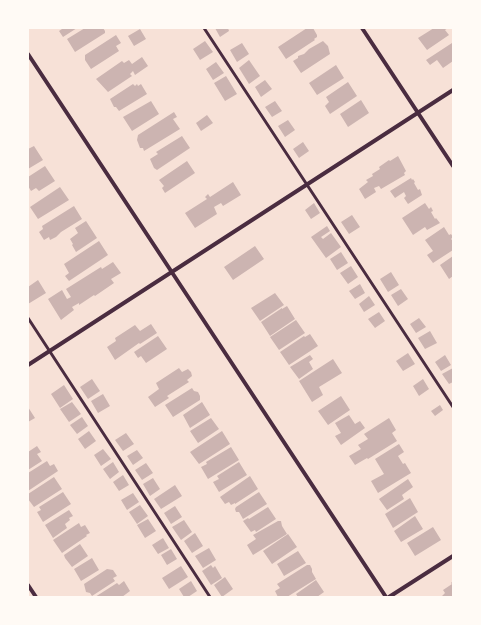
<!DOCTYPE html>
<style>
body{margin:0}
#map{position:relative;width:481px;height:625px;overflow:hidden;background:#f7e1d7;font-family:"Times New Roman",serif}
canvas{display:block}
.frame{position:absolute;inset:0;border:29px solid #fffaf5;pointer-events:none}
</style>
<div id="map">
<canvas width="481" height="625"></canvas>
<div class="frame"></div>
</div>
<script>
const context = document.querySelector('canvas').getContext('2d');
context.lineJoin = 'round';
function paint(path, color) {
  context.fillStyle = color;
  context.fill(path, 'evenodd');
}
function poly(rows) {
  const path = new Path2D();
  for (const r of rows) {
    path.moveTo(r[0], r[1]);
    for (let i = 2; i < r.length; i += 2) path.lineTo(r[i], r[i + 1]);
  }
  return path;
}
function strokePath(path, color, width, dash) {
  context.strokeStyle = color;
  context.lineWidth = width;
  context.lineCap = dash ? 'butt' : 'round';
  context.setLineDash(dash || []);
  context.stroke(path);
}
const building = poly([
 [62,28,77,28,63,37,59,31,62,29],
 [85,28,103,28,105,31,105,33,75,52,67,39],
 [215,28,228,28,229,31,220,37],
 [307,28,313,28,317,35,317,37,314,39,315,40,286,59,278,47],
 [434,28,448,28,445,30,449,35,427,50,418,38],
 [140,29,146,39,134,46,128,36],
 [116,35,121,43,116,46,119,51,91,69,85,60,85,55],
 [205,41,213,52,200,60,193,49],
 [323,41,328,46,330,54,301,73,293,61,298,58,298,56,304,54,309,49],
 [242,43,249,54,237,62,230,50],
 [452,43,453,45,453,61,443,68,437,60,430,65,426,60],
 [142,57,148,66,135,75,133,71,130,74,132,76,108,92,96,79,122,61,124,63,129,60,132,64],
 [249,60,260,76,249,84,239,68],
 [216,62,224,73,213,80,206,69],
 [336,65,344,78,317,95,309,83],
 [226,76,237,94,225,101,214,83],
 [265,80,272,89,261,97,255,87],
 [348,82,357,96,330,114,325,106,329,102,326,97],
 [133,84,135,86,137,84,138,86,141,84,147,94,119,111,116,107,114,107,110,99],
 [361,100,369,113,348,127,340,114],
 [151,101,159,114,132,131,123,117],
 [275,101,282,111,272,117,265,107],
 [174,112,177,117,173,119,180,129,144,151,143,148,140,148,137,140,138,135],
 [207,115,213,123,201,131,196,123],
 [288,120,295,130,285,137,278,126],
 [182,136,190,148,157,170,154,168,150,159,158,154,156,152],
 [303,142,309,151,299,158,293,149],
 [34,146,43,160,28,169,28,149],
 [398,156,406,171,404,173,405,175,381,189,379,186,374,188,376,192,365,199,359,189,368,182,366,180,373,176,372,174,380,169,379,167,389,160,390,161],
 [187,161,195,173,165,193,162,188,164,186,159,180],
 [45,166,55,181,39,191,36,188,31,191,28,186,28,177],
 [411,178,412,180,413,179,415,182,414,183,418,190,420,189,422,195,408,204,404,198,406,196,404,192,395,198,390,191],
 [233,182,241,195,223,206,221,203,214,207,217,214,195,228,185,213,207,199,205,197,208,194,210,197],
 [60,187,69,200,38,219,30,207],
 [314,203,320,213,311,219,305,210],
 [425,203,429,209,431,207,433,211,431,212,435,219,436,218,440,223,427,230,425,227,413,235,402,218],
 [74,206,82,219,61,232,56,237,50,240,49,237,44,240,39,232,43,229,42,226],
 [352,215,360,227,349,234,341,222],
 [86,221,97,238,76,252,72,245,73,244,70,239,78,233,75,228],
 [327,226,330,231,321,237,323,239,331,233,341,247,326,258,311,237],
 [444,227,449,235,451,234,453,237,451,239,453,241,453,250,433,263,427,255,433,251,425,240],
 [99,241,108,255,69,281,65,276,69,273,64,264],
 [255,246,264,259,233,280,224,267],
 [341,252,348,263,337,270,330,259],
 [453,256,453,276,449,279,440,265],
 [113,262,121,273,111,279,114,283,95,296,94,295,79,305,79,303,72,307,74,310,61,320,48,299,62,290,67,299,71,297,66,289,101,267,102,269],
 [351,266,358,277,348,284,340,273],
 [391,272,399,285,388,292,380,279],
 [38,280,46,293,28,304,28,287],
 [360,284,365,293,355,299,349,291],
 [401,289,408,299,398,306,391,295],
 [275,293,284,305,260,321,251,308],
 [369,296,375,305,364,312,359,304],
 [287,306,295,319,270,336,261,322,282,308,282,309],
 [379,312,385,321,375,328,368,319],
 [419,318,426,327,416,333,410,324],
 [296,320,305,333,279,350,270,337],
 [151,324,157,333,140,344,139,343,115,360,107,347,116,341,115,338,135,325,140,331],
 [430,331,437,343,425,349,418,338],
 [310,334,318,346,289,365,280,352,304,336,305,337],
 [158,336,167,349,146,363,141,356,138,358,134,352],
 [408,353,415,364,403,371,396,361],
 [310,355,313,359,309,362,313,369,299,379,290,367],
 [445,355,451,365,441,371,435,362],
 [333,359,342,373,319,387,323,395,312,402,299,381],
 [179,368,182,372,188,369,191,372,192,376,187,380,189,382,167,396,169,398,155,407,148,397,159,389,156,383],
 [453,368,453,382,449,384,442,374],
 [92,379,100,391,88,399,80,387],
 [423,379,429,389,419,396,413,386],
 [64,385,73,399,60,408,51,394],
 [192,388,194,391,198,392,200,396,200,400,173,417,165,405],
 [103,394,110,406,98,413,91,401],
 [341,396,350,410,328,425,318,411],
 [72,402,81,414,69,422,60,409],
 [202,402,210,415,190,428,183,415],
 [440,405,443,410,435,416,431,411],
 [28,407,35,418,28,422],
 [349,415,355,424,360,421,365,428,341,445,335,436,341,433,335,423],
 [82,417,88,426,77,434,70,425],
 [211,418,219,429,198,443,190,431],
 [389,418,396,430,392,433,397,441,368,459,367,458,355,465,349,456,361,449,358,445,368,439,364,434],
 [89,431,96,441,85,449,78,439],
 [222,431,230,444,199,464,190,452],
 [126,433,134,444,123,451,115,440],
 [399,444,404,452,398,456,403,464,405,463,411,473,378,493,371,481,384,474,375,459],
 [37,446,41,452,37,454,42,461,28,470,28,452],
 [231,447,239,460,208,479,201,467,207,464,206,462],
 [103,449,111,459,101,466,94,455],
 [137,450,143,458,133,465,127,456],
 [47,461,50,466,54,464,58,471,28,491,28,473],
 [113,462,119,472,110,479,103,469],
 [239,462,247,475,219,492,213,482,219,479,217,476],
 [146,463,153,473,142,480,135,470],
 [123,475,129,485,119,491,113,482],
 [250,476,258,489,235,504,235,503,231,505,229,502,225,504,220,497],
 [54,477,62,489,34,507,28,499,28,494],
 [153,478,160,489,150,496,143,484],
 [408,479,413,487,402,495,404,499,387,510,379,499],
 [175,485,182,496,161,509,154,499],
 [63,492,71,504,43,522,37,512,41,510,39,507],
 [259,492,267,504,243,519,239,512,236,512,235,509,236,507],
 [133,493,139,502,127,510,121,500],
 [410,498,418,512,393,528,385,514],
 [140,505,148,516,137,524,129,512],
 [175,506,182,517,171,524,164,513],
 [268,507,276,519,256,532,255,530,251,532,243,521,248,518,249,519],
 [69,510,73,516,69,518,70,520,65,524,67,528,53,538,45,525],
 [415,516,423,529,401,542,394,531],
 [148,519,156,531,145,538,137,525],
 [184,520,192,532,181,540,172,527],
 [278,521,281,521,282,526,287,534,253,555,247,545,256,539,253,535],
 [79,523,81,527,85,525,90,533,86,535,87,536,62,553,53,540],
 [433,527,441,540,415,556,407,543],
 [195,533,203,546,192,553,184,541],
 [288,534,297,547,272,564,263,551],
 [163,538,169,548,158,554,152,545],
 [80,544,88,556,72,567,65,558,64,555],
 [209,548,216,560,203,568,195,556],
 [171,549,177,559,167,565,161,555],
 [298,551,306,563,284,576,277,564],
 [92,558,99,570,81,581,74,569],
 [211,565,213,568,215,566,222,578,211,585,202,571],
 [307,565,310,565,312,569,312,572,316,579,287,597,278,597,275,591,280,588,277,584],
 [181,566,188,577,169,589,162,578],
 [107,569,113,570,117,576,113,578,115,581,92,596,90,593,86,592,84,584],
 [225,577,233,589,222,597,214,585],
 [316,580,324,592,317,597,298,597,296,594],
 [124,581,130,591,122,597,95,597,117,583,119,585],
 [191,581,197,591,188,597,184,597,179,589],
 [453,581,453,597,443,597,442,596,445,593,443,590,452,584,451,583]
]);
const service = poly([
 [204,28,453,407],
 [28,318,210,597]
]);
const minor = poly([
 [362,28,453,166],
 [28,54,386,597],
 [28,365,453,90],
 [28,585,36,597],
 [389,597,453,556]
]);
paint(building, '#ccb4b1');
strokePath(service, '#4a2c40', 3);
strokePath(minor, '#4a2c40', 4);
</script>
